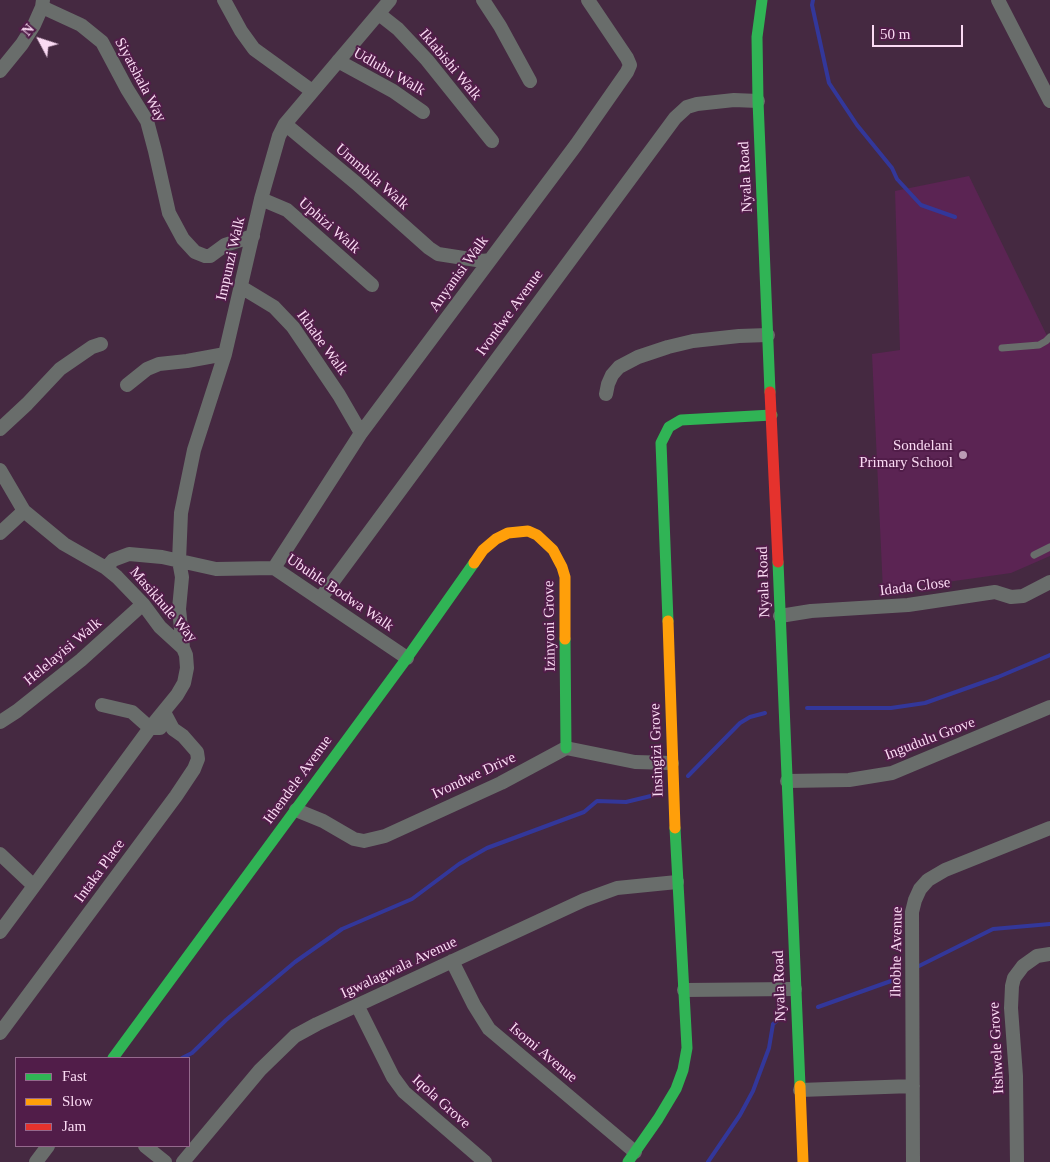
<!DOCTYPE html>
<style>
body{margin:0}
#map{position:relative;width:1050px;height:1162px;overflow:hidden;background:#452941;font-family:"Times New Roman",serif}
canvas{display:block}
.legend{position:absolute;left:15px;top:1057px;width:175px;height:90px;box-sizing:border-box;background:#511d49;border:1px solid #95698d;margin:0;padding:6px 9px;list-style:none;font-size:15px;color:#fadaf3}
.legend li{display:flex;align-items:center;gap:10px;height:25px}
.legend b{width:25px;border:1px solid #95698d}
.north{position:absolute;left:15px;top:15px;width:50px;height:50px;-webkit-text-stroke:4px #511d49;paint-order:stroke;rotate:310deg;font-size:14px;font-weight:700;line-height:20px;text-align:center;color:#fadaf3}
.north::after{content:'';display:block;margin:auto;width:18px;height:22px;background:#fadaf3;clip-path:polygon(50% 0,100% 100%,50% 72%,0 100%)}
.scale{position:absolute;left:872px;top:25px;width:91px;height:22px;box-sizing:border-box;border:2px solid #fadaf3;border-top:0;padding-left:6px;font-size:15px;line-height:18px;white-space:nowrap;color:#fadaf3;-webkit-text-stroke:4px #511d49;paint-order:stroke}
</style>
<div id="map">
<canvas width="1050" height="1162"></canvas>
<ul class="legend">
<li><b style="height:6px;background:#30b455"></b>Fast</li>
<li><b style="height:6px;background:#ff9f0a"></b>Slow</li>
<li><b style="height:6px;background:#e5322d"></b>Jam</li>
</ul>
<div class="north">N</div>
<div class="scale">50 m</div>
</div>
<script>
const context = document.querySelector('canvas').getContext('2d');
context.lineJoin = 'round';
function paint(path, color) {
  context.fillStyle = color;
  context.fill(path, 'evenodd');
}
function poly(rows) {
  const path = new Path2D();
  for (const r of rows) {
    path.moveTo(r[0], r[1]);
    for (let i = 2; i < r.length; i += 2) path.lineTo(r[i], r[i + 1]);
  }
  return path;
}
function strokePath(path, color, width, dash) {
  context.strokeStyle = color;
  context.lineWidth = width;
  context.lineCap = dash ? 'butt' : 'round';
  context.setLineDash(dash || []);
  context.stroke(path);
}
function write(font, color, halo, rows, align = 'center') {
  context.font = font + ' "Times New Roman",serif';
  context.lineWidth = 4;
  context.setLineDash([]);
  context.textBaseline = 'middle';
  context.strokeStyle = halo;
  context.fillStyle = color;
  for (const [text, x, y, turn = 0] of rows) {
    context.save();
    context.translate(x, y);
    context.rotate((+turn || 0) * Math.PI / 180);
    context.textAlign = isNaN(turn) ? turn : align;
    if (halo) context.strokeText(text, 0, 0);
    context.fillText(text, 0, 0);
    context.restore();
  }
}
const built = poly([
 [969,176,1050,342,1050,556,1011,573,883,591,872,354,900,350,895,191]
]);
const stream = poly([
 [813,0,812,5,829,83,857,125,892,168,897,179,921,205,955,217],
 [807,708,891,708,925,703,998,677,1050,655],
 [688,776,740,723,750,717,765,713],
 [919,966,993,929,1050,924],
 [818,1007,891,981],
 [182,1058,192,1053,226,1020,295,962,342,929,412,899,459,864,487,848,584,812,597,801,626,802,659,794],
 [708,1162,740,1115,753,1091,769,1048,773,1024,779,1019,784,1018]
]);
const lane = poly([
 [1002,348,1039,345,1046,341,1050,337],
 [1034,555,1050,547]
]);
const street = poly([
 [224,0,241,31,254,49,312,91],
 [483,0,500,26,530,81],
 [998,0,1050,101],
 [42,7,81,25,102,42,127,89,147,121,155,151,169,213,183,239,195,252,205,256,210,256,225,245,253,236],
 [379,14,398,29,427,60,492,141],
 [338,61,393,91,423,112],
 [0,71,22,44,34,25,42,7,43,0],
 [285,124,356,183,429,248,438,254,483,261,490,260],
 [261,199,287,210,372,285],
 [241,287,274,307,293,327,339,395,361,433],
 [127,385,147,369,159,364,187,361,225,354],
 [606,394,608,384,612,375,619,367,638,357,668,347,693,341,739,336,768,335],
 [0,429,27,404,60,369,92,347,101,344],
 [0,470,24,511,64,544,106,568,117,577,143,604,160,627,183,648,186,655,187,668,184,683,177,695,150,728,34,886],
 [0,533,24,511],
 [106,568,113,560,129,554,162,557,216,569,274,568,407,658],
 [274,568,361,433,576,145,627,72,630,65,627,58,588,0],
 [320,599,675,118,687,107,697,104,734,100,758,101],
 [780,616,811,611,908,605,995,592,1011,597,1023,596,1050,582],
 [183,648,179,609,182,577,179,561,181,513,194,450,225,354,261,199,279,136,285,124,390,0],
 [102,705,132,712,150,728,160,728],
 [0,722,17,711,81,660,143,604],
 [787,781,849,780,892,773,1050,707],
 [296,810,323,821,354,839,364,841,385,836,501,783,566,748,635,762,672,763],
 [0,854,34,886,0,932],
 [452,961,474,1005,489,1029,635,1152],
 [684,990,795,989],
 [357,1005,393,1077,404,1092,485,1162],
 [0,1033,176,796,194,769,198,759,197,752,183,736,173,729,164,712],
 [800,1090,913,1086],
 [145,1146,165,1162],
 [36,1162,48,1146],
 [183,1162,260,1070,295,1036,317,1024,584,900,617,888,677,882],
 [913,1162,912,912,915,900,920,889,928,880,945,870,1050,828],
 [1017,1162,1016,1076,1011,1008,1012,986,1014,978,1023,966,1037,956,1050,954]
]);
const fast = poly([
 [762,0,757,37,758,101,770,392],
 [778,562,800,1086],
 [668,621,661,443,669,427,681,420,772,415],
 [565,639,566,748],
 [113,1058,407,658,474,563],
 [628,1162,658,1119,676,1089,683,1070,687,1048,675,828]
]);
const slow = poly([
 [474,563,483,550,496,539,508,533,528,531,537,535,553,550,562,567,565,577,565,639],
 [668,621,675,828],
 [800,1086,803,1162]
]);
const jam = poly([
 [770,392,778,562]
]);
const markers = [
 [963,455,5,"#bb9cb5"]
];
const streetNames = [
 ["Iklabishi Walk",450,65,50],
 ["Udlubu Walk",389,72,30],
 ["Siyatshala Way",140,80,62],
 ["Ummbila Walk",372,177,41],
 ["Nyala Road",746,177,-93],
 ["Uphizi Walk",329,226,41],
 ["Impunzi Walk",231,259,-77],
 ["Anyanisi Walk",459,274,-54],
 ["Ivondwe Avenue",510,313,-54],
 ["Ikhabe Walk",322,343,54],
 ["Nyala Road",764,582,-92],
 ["Idada Close",915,587,-7],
 ["Ubuhle Bodwa Walk",340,593,34],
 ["Masikhule Way",163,605,49],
 ["Izinyoni Grove",550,626,-91],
 ["Helelayisi Walk",63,652,-40],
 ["Ingudulu Grove",930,739,-21],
 ["Insingizi Grove",657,750,-92],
 ["Ivondwe Drive",474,776,-25],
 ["Ithendele Avenue",298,780,-54],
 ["Intaka Place",100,871,-54],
 ["Ihobhe Avenue",897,952,-89],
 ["Igwalagwala Avenue",399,968,-25],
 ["Nyala Road",780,986,-92],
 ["Itshwele Grove",997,1048,-93],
 ["Isomi Avenue",543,1053,40],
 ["Iqola Grove",441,1102,42]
];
const poiNames = [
 ["Sondelani",953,446],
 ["Primary School",953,463]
];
paint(built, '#5b2453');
strokePath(stream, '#33379a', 4);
strokePath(lane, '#696d6b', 7);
strokePath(street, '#696d6b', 14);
strokePath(fast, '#30b455', 11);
strokePath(slow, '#ff9f0a', 11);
strokePath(jam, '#e5322d', 11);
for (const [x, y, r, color] of markers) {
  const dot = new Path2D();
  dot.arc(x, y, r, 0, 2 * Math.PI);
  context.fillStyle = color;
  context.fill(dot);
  strokePath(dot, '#511d49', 2);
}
write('15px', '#fadaf3', '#511d49', streetNames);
write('15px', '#fadaf3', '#511d49', poiNames, 'right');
</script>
